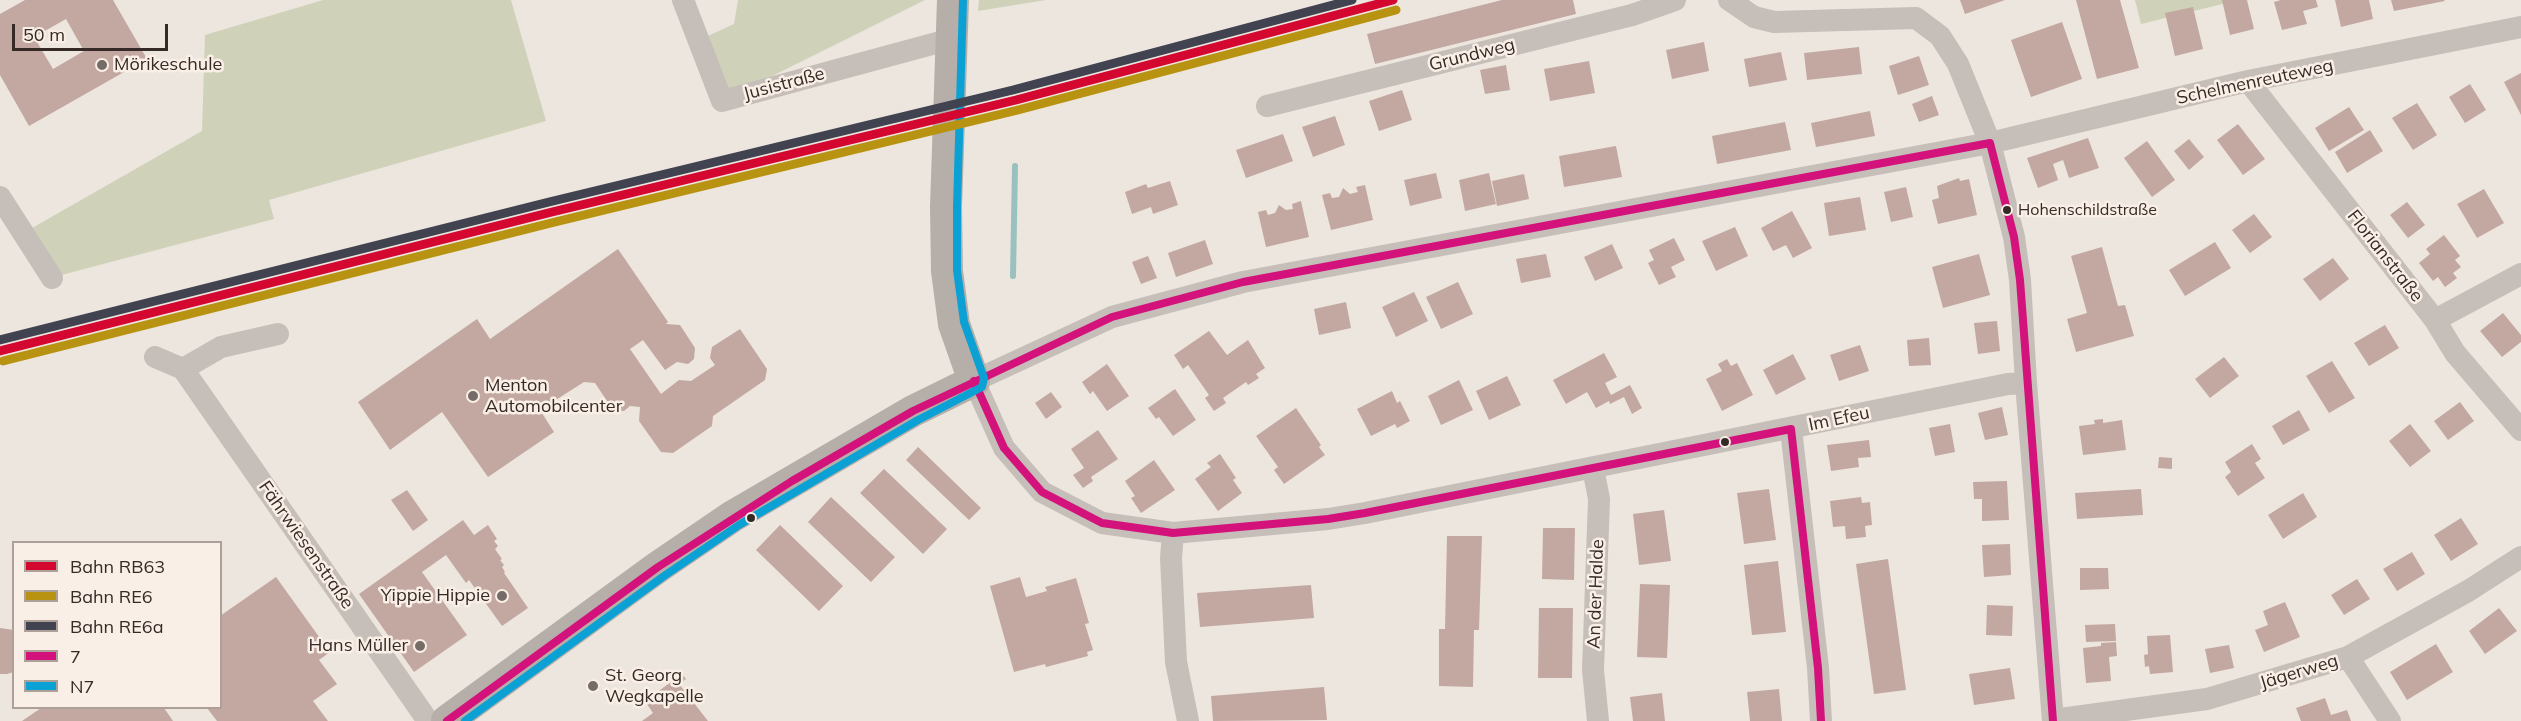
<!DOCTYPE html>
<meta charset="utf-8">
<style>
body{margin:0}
#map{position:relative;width:2521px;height:721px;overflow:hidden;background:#ede6df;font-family:Mulish,sans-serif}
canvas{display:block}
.legend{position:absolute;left:12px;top:541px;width:210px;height:168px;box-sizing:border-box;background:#faefe6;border:2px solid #aca099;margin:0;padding:8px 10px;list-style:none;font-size:18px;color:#362a26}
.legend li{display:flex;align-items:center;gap:12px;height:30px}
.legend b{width:30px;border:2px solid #aca099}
.scale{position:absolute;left:12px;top:24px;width:156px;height:27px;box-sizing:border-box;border:3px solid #362a26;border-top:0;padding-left:8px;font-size:18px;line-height:21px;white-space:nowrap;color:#362a26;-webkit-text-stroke:4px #faefe6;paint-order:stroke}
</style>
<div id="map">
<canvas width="2521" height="721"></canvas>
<ul class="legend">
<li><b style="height:8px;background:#d30730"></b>Bahn RB63</li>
<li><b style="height:8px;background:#b89311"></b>Bahn RE6</li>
<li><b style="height:8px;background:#424351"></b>Bahn RE6a</li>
<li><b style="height:8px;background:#d4127b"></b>7</li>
<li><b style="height:8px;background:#0ba1d4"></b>N7</li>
</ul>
<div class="scale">50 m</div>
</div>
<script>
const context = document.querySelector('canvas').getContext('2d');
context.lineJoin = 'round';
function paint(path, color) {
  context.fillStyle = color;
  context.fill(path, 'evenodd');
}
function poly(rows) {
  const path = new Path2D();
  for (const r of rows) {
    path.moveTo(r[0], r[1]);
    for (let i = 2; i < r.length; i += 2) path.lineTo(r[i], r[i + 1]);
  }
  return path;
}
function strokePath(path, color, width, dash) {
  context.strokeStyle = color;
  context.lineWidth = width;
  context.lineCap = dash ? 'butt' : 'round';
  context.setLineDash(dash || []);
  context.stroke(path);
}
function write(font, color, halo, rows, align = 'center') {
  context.font = font + ' Mulish,sans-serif';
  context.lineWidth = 5;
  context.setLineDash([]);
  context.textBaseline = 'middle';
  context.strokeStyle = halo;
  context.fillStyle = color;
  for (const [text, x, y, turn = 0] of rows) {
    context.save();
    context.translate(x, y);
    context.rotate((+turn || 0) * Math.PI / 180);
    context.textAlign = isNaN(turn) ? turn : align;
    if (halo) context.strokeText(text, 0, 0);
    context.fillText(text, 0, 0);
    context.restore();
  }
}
const green = poly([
 [323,0,511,0,546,121,269,200,274,219,54,277,25,232,202,131,205,35],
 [738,0,925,0,722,101,699,40,734,24],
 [979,0,1046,0,978,11],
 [2135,0,2239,0,2141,24]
]);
const stream = poly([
 [1013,276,1015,166]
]);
const building = poly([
 [25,0,113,0,147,59,29,126,0,75,0,14],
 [66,19,84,51,53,69,34,37],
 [1502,0,1573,0,1576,14,1375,64,1367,34],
 [1960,0,2005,0,1965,14],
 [2076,0,2120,0,2139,68,2097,79],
 [2222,0,2247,0,2254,29,2230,35],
 [2281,0,2316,0,2318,7,2303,11,2307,24,2282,30,2274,2],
 [2335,0,2369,0,2373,19,2341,27],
 [2391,0,2444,0,2445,1,2394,11],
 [2193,7,2203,49,2175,56,2165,13],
 [2062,22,2082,79,2031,97,2011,40],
 [1704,42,1709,71,1672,79,1666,50],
 [1859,47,1862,74,1807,80,1804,53],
 [1781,52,1787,80,1749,87,1744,59],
 [1919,56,1929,85,1898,95,1889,66],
 [1589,61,1595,93,1550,101,1544,69],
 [1506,65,1510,90,1485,94,1480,70],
 [2521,73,2521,115,2504,82],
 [2470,84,2486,110,2465,123,2449,97],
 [1402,90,1412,120,1379,131,1369,101],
 [1932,96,1939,115,1919,122,1912,104],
 [2417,103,2437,135,2413,150,2392,118],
 [2349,107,2364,130,2329,151,2315,128],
 [1870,111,1875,136,1816,147,1811,123],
 [1335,116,1345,145,1313,157,1302,127],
 [1785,122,1791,150,1717,164,1712,136],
 [2238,124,2265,159,2243,175,2217,140],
 [2370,130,2383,151,2347,173,2335,152],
 [1283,134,1293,161,1246,178,1236,150],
 [2088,138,2099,168,2069,178,2063,160,2053,164,2058,180,2038,188,2027,158],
 [2189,139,2204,157,2189,170,2174,151],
 [2147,141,2175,180,2152,197,2124,158],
 [1616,146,1622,177,1564,187,1559,156],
 [1436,173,1442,198,1410,206,1404,180],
 [1489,173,1496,204,1465,211,1459,180],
 [1524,174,1529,199,1497,206,1492,181],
 [1959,178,1960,181,1969,179,1977,215,1938,224,1932,200,1939,198,1937,186],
 [1170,181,1178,205,1153,214,1151,207,1132,214,1125,192,1146,184,1148,188],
 [1365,185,1373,220,1331,230,1322,195,1330,193,1332,198,1339,197,1343,188,1350,194,1358,192,1356,187],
 [1906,187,1913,217,1891,222,1884,192],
 [2484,189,2504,223,2477,238,2457,204],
 [1860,197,1866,230,1829,236,1824,203],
 [1301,201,1309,237,1266,247,1258,212,1266,210,1268,215,1275,213,1279,205,1286,210,1293,209,1292,204],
 [2407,202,2425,225,2408,238,2390,215],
 [1792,211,1812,248,1793,258,1786,245,1773,251,1761,228],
 [2254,214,2272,237,2250,253,2232,230],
 [1735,227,1748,256,1716,271,1702,241],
 [2444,235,2460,256,2455,260,2461,267,2453,273,2457,278,2445,287,2438,277,2433,281,2419,263,2430,254,2426,249],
 [1674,238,1685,260,1671,267,1676,277,1659,285,1648,263,1654,260,1649,250],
 [1205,240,1213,264,1176,277,1168,253],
 [2215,242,2231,268,2185,296,2169,270],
 [1612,244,1623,268,1595,281,1584,257],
 [2102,247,2118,306,2125,305,2134,336,2076,352,2067,319,2087,313,2071,256],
 [618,249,668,322,666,324,680,325,695,348,694,359,688,364,677,362,665,370,643,340,630,349,661,394,679,380,691,381,715,365,710,358,712,347,740,329,767,369,765,380,713,416,712,426,673,453,661,452,639,421,640,407,630,406,624,411,613,410,595,383,584,382,540,410,554,432,488,477,442,412,390,450,358,402,477,319,490,339],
 [1546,254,1551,277,1521,283,1516,259],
 [1979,254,1990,295,1943,308,1932,267],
 [1148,256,1157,278,1141,284,1132,262],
 [2333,258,2349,279,2320,301,2303,279],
 [1458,282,1473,314,1441,329,1426,297],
 [1414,292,1428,321,1396,337,1382,307],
 [1346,302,1351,328,1319,335,1314,309],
 [2503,313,2521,335,2521,342,2502,357,2480,331],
 [1997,321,2000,351,1978,354,1974,323],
 [2385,325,2399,348,2369,366,2354,343],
 [1209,331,1227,355,1248,340,1265,368,1256,374,1259,378,1248,385,1246,382,1223,398,1226,403,1214,411,1205,398,1209,395,1188,365,1183,369,1174,355],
 [1929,338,1931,365,1909,366,1907,340],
 [1860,345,1869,371,1839,381,1830,355],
 [1604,353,1617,377,1605,383,1611,395,1630,385,1642,408,1632,414,1624,397,1610,404,1609,401,1596,408,1587,392,1566,404,1553,380],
 [1793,354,1806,379,1776,395,1763,370],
 [2224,357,2239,376,2210,398,2195,379],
 [1727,359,1731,366,1737,363,1753,395,1722,411,1706,379,1722,371,1718,364],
 [2332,361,2355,398,2329,413,2306,376],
 [1107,364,1129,396,1107,411,1093,391,1090,394,1082,382],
 [1507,376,1521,405,1489,420,1476,391],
 [1459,380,1473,410,1441,425,1428,396],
 [1175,389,1196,420,1173,436,1159,417,1156,419,1148,408],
 [1392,391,1397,403,1400,401,1410,421,1397,428,1395,424,1371,436,1357,409],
 [1051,392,1062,407,1046,419,1035,403],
 [2460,402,2474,421,2448,440,2434,421],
 [2002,407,2008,435,1985,440,1978,413],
 [1296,408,1321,445,1319,447,1325,455,1284,484,1274,470,1278,467,1256,436],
 [2299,410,2310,430,2283,445,2272,426],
 [2103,419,2103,423,2122,420,2126,450,2083,455,2079,426,2095,424,2094,420],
 [1950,424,1955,452,1935,456,1929,428],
 [2410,424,2431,451,2410,467,2389,441],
 [1098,430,1118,459,1091,477,1093,481,1083,488,1073,475,1084,468,1071,449],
 [1869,440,1871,457,1858,458,1859,467,1831,471,1827,445],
 [2252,444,2261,459,2255,463,2265,478,2238,496,2225,477,2231,472,2225,462],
 [918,447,981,508,969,520,906,460],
 [1220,454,1236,478,1233,480,1242,493,1218,511,1195,479,1211,467,1207,463],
 [2159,457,2172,458,2172,469,2158,468],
 [1154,460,1175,490,1141,513,1131,498,1135,496,1125,481],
 [884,469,947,529,923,554,860,493],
 [2007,481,2009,520,1982,521,1982,499,1974,499,1973,482],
 [1769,489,1776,540,1744,544,1737,493],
 [2141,489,2143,515,2077,519,2075,493],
 [407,490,428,520,413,531,391,500],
 [2303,493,2317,517,2283,539,2268,515],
 [831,497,895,557,871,582,808,522],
 [1861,497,1862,503,1870,502,1872,525,1865,526,1866,537,1846,539,1845,526,1833,527,1830,501],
 [1664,510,1671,561,1639,565,1633,514],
 [2461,518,2478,544,2451,561,2434,535],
 [463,520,474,535,488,525,497,539,494,541,498,546,495,549,502,559,500,560,504,565,502,567,505,572,504,573,528,608,502,626,469,580,466,583,446,555,422,572,467,635,414,672,359,594],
 [780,525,843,586,819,611,756,550],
 [1543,528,1575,528,1574,580,1542,579],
 [1447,536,1482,536,1479,630,1474,630,1473,687,1439,686,1439,629,1445,629],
 [2010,544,2011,575,1984,577,1982,545],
 [2412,552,2425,574,2397,591,2383,569],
 [1888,559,1906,690,1874,694,1856,564],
 [1778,561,1786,632,1752,635,1744,565],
 [2080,568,2108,568,2109,589,2080,590],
 [276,577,330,652,319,660,337,684,313,701,328,721,217,721,207,708,220,708,220,616],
 [1020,577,1026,597,1047,591,1045,587,1076,578,1089,623,1085,624,1093,650,1087,652,1088,656,1046,667,1045,664,1014,672,990,586],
 [2357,579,2370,599,2344,615,2331,595],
 [1640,584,1670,585,1667,658,1637,657],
 [1311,585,1314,618,1200,627,1197,593],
 [2285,602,2300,637,2264,652,2255,630,2268,625,2263,611],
 [1987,605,2013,606,2012,636,1986,635],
 [1539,608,1573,608,1572,678,1538,678],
 [2499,608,2517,631,2485,654,2469,631],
 [2115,624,2116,641,2086,642,2085,625],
 [0,628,14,630,14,672,7,674,0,674],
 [2170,635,2173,672,2150,674,2149,666,2145,667,2144,655,2148,654,2147,636],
 [2116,642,2117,656,2109,657,2111,681,2086,683,2083,648,2101,646,2101,643],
 [2436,644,2453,672,2407,700,2390,672],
 [2229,645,2234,668,2210,673,2205,649],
 [2010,668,2015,699,1974,705,1969,674],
 [682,674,686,679,679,684,708,721,642,721,653,713,645,701],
 [593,679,600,688,594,693,587,684],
 [1324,687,1327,720,1213,721,1211,696],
 [1779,689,1782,721,1750,721,1747,692],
 [1662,693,1665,721,1633,721,1630,697],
 [2325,698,2331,715,2347,710,2351,721,2301,721,2296,708],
 [41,708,164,708,173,721,22,721]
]);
const street = poly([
 [683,0,722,101,951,39],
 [1729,0,1754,17,1774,22,1916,18,1940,36,1958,64,1990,143,2014,237,2020,280,2026,383,2053,721],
 [2248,81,2435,320,2455,353,2521,430],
 [1267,106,1632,15,1675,0],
 [0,197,52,278],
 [2435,320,2521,274],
 [155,357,183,369,428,721],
 [183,369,221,347,278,334],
 [2026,383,2008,384,1365,513,1328,519,1173,533,1102,523,1042,492,1004,448,974,381,1112,317,1243,282,1990,143,2248,81,2521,27],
 [1791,429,1818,668,1821,721],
 [1593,468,1599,499,1593,670,1598,721],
 [1173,533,1171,558,1176,662,1188,721],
 [2348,657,2390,721],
 [2053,720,2207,699,2348,657,2468,591,2521,557]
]);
const secondary = poly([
 [447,721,658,567,733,516,913,411,974,381,954,324,947,271,946,207,953,0]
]);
const bus1 = poly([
 [974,381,1004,448,1042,492,1102,523,1173,533,1328,519,1365,513,1791,429,1818,668,1821,721],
 [447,721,658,567,792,481,913,411,1112,317,1243,282,1990,143,2014,237,2020,280,2053,721]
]);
const bus2 = poly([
 [465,721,664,576,739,525,918,420,982,387,984,378,964,322,957,270,957,207,963,0]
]);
const rail1 = poly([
 [0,351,552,212,1016,100,1393,0]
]);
const rail2 = poly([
 [3,361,555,222,1018,110,1396,10]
]);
const rail3 = poly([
 [0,340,549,202,1013,90,1352,0]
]);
const markers = [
 [102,65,6,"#766c67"],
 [2007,210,5,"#362a26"],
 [473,396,6,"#766c67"],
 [1725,442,5,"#362a26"],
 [751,518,5,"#362a26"],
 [502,596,6,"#766c67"],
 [420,646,6,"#766c67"],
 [593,686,6,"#766c67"]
];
const busNames = [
 ["Hohenschildstraße",2018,210]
];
const streetNames = [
 ["Grundweg",1472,55,-14],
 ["Schelmenreuteweg",2255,82,-12],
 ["Jusistraße",784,84,-15],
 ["Florianstraße",2385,256,52],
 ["Im Efeu",1839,419,-12],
 ["Fährwiesenstraße",306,545,55],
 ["An der Halde",1596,594,-88],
 ["Jägerweg",2299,672,-17]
];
const poiNames = [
 ["Mörikeschule",114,65],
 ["Menton",485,386],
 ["Automobilcenter",485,407],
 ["Yippie Hippie",490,596,"right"],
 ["Hans Müller",408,646,"right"],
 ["St. Georg",605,676],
 ["Wegkapelle",605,697]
];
paint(green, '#cfd2b8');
strokePath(stream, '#9ac1be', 6);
paint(building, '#c2a8a0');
strokePath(street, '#c6beb8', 22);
strokePath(secondary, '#b6aea9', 32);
strokePath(bus1, '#d4127b', 8);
strokePath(bus2, '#0ba1d4', 8);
strokePath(rail1, '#d30730', 9);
strokePath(rail2, '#b89311', 9);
strokePath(rail3, '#424351', 9);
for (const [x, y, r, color] of markers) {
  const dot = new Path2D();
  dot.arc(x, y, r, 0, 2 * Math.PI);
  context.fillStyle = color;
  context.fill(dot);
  strokePath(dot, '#faefe6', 2);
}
write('16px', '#362a26', '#faefe6', busNames, 'left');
write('18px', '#362a26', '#faefe6', streetNames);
write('18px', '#362a26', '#faefe6', poiNames, 'left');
</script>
